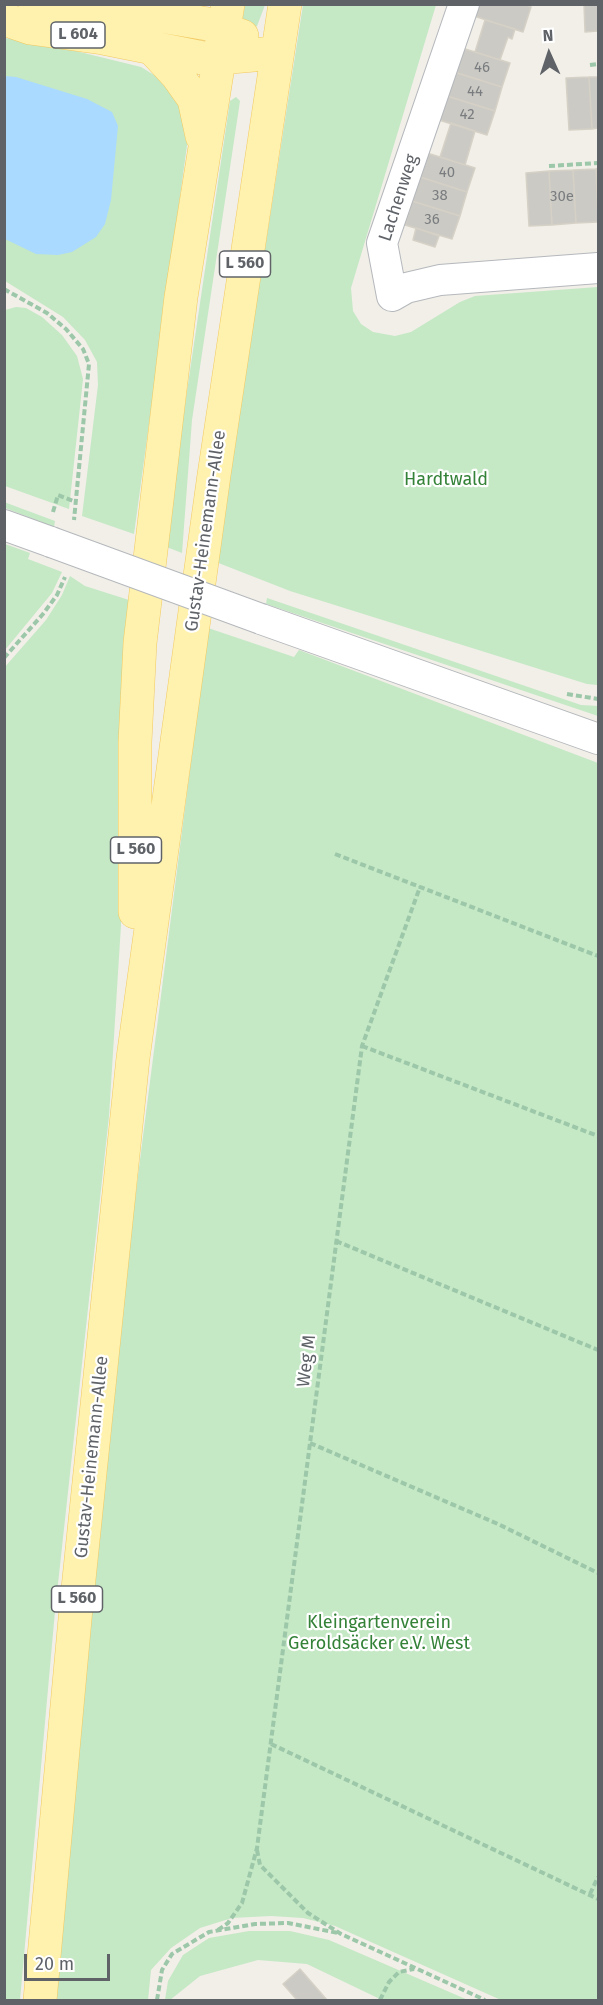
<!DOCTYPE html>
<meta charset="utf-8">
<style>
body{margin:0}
#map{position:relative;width:603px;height:2005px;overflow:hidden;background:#f1efe8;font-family:"Fira Sans",sans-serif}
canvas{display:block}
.frame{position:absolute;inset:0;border:6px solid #5f6368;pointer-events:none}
.north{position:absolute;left:519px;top:24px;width:60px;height:60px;-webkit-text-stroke:4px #fff;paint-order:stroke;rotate:357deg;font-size:16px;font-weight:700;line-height:24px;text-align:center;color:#5f6368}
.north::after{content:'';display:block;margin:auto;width:21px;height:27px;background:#5f6368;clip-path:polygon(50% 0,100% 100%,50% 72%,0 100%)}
.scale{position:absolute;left:24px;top:1954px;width:86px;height:27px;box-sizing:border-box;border:3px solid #5f6368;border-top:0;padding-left:8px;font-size:18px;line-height:21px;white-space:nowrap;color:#5f6368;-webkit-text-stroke:4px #fff;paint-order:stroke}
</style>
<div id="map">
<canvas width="603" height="2005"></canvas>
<div class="frame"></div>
<div class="north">N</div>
<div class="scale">20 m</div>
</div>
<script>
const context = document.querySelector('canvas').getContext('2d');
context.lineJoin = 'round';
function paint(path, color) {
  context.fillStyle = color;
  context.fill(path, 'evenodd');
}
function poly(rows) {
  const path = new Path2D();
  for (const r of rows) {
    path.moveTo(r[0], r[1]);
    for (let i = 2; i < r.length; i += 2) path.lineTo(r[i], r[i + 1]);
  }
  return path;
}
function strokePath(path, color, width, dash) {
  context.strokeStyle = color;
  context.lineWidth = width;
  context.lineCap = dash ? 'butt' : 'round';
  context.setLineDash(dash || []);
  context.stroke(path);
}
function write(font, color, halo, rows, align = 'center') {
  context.font = font + ' "Fira Sans",sans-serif';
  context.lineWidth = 4.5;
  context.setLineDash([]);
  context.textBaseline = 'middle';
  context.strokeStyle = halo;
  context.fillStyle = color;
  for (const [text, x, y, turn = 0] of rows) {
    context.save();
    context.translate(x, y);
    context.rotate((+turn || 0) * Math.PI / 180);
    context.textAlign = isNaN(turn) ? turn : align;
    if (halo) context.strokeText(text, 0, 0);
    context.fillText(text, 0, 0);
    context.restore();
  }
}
const green = poly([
 [245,5,265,5,257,26,252,29,242,21],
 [303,5,436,5,351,288,353,311,361,324,373,332,395,336,411,332,460,302,475,296,598,287,598,685,587,684,290,591,216,562],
 [5,38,43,43,141,67,159,78,178,99,188,138,134,534,82,516,98,385,97,362,85,340,63,317,5,281],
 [236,97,240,101,192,420,182,553,164,546,230,101],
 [16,307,26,308,42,317,62,335,77,356,83,379,69,509,5,486,5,310],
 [4,502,55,521,54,527,5,508],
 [5,544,30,553,28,559,62,572,52,593,5,650],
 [70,576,85,586,129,600,125,673,121,925,109,1116,55,1611,20,2000,5,2000,4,668,46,620,62,595],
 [267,598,581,705,598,706,598,716,266,604],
 [208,628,294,657,299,650,598,763,598,2000,501,2000,335,1926,303,1918,271,1916,232,1918,200,1928,171,1948,151,1970,148,2000,54,2000,123,1293],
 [249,1931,290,1931,329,1940,468,2000,382,2000,307,1964,258,1960,200,1976,170,2000,165,2000,168,1981,183,1955,209,1938]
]);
const water = poly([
 [5,76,16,77,87,99,112,112,118,126,111,200,105,224,96,237,72,252,58,255,36,254,5,239]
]);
const building = poly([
 [478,4,525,4,531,7,523,32,474,16,478,4],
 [584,4,598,4,598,31,585,32,584,4],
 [485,20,515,29,512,39,508,37,500,60,475,52,485,20],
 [462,48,510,63,502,87,454,72,462,48],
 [454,72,502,87,495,111,447,96,454,72],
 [589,77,592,129,569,130,566,78,589,77],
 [589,77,598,77,598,128,592,129,589,77],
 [447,96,495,111,487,135,439,120,447,96],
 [451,123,475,131,465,165,440,157,451,123],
 [427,153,475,168,467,192,420,177,427,153],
 [598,168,598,218,596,169,598,168],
 [596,169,598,222,576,223,573,170,596,169],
 [573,170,576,223,552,225,549,171,573,170],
 [549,171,552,225,529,226,526,173,549,171],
 [420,177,467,192,460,216,412,201,420,177],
 [412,201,460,216,452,239,405,225,412,201],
 [416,228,439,236,435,247,413,240,416,228],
 [300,1969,327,2000,297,2000,283,1984,300,1969]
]);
const path = poly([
 [590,65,598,64],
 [549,166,598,163],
 [4,289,47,313,66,329,83,349,89,364,74,520],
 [53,512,58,495,76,502],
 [4,658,43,614,57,595,65,577],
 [567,694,598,699],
 [335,854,598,956],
 [362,1046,598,1136],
 [336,1241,598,1350],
 [310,1443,498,1524,598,1573],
 [271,1744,598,1899],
 [257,1850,260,1865,308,1913,341,1934,485,2000],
 [590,1894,598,1877],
 [218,1930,228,1923,242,1903,257,1848,362,1046,420,887],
 [157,2000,162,1970,172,1954,209,1932,255,1924,288,1923,338,1933],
 [380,2000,389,1982,399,1972,414,1969]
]);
const minor = poly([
 [464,4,382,243,392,296,406,288,440,280,598,268],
 [4,525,51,542],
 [261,619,598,739]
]);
const major = poly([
 [35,4,161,16,208,24,242,36],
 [4,19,30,28,103,38,208,59,276,53],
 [153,49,177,75,194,99,202,136],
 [135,912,135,742,140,643,181,297,228,4],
 [40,2000,76,1608,133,1058,214,475,285,4]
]);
const minorBridge = poly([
 [51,542,261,619]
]);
const numberNames = [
 ["46",482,68],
 ["44",475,92],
 ["42",467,115],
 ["40",447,173],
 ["38",440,196],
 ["30e",562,197],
 ["36",432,220]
];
const shields = [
 [78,35,54],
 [245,264,51],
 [136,850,51],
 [77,1599,51]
];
const shieldNames = [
 ["L 604",78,35],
 ["L 560",245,264],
 ["L 560",136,850],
 ["L 560",77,1599]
];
const streetNames = [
 ["Lachenweg",399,198,-72],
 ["Gustav-Heinemann-Allee",206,531,-82],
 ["Weg M",307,1361,-83],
 ["Gustav-Heinemann-Allee",92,1457,-84]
];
const parkNames = [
 ["Hardtwald",446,480],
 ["Kleingartenverein",379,1623],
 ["Geroldsäcker e.V. West",379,1644]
];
paint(green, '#c5e8c5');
paint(water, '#aadaff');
paint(building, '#cccac5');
strokePath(building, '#d6d1c6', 1.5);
strokePath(minor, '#b5b8bc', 32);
strokePath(major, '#f2c960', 34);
strokePath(path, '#9cc7a9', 4, [6, 3]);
strokePath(minor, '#fff', 30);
strokePath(major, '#fff2af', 33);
strokePath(minorBridge, '#b5b8bc', 32, []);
strokePath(minorBridge, '#fff', 30);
write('15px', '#7a7d7f', null, numberNames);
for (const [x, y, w] of shields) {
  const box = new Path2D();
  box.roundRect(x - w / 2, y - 13, w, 26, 4.5);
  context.fillStyle = '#fff';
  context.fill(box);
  strokePath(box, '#5f6368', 1.5);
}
write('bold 16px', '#5f6368', null, shieldNames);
write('18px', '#5f6368', '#fff', streetNames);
write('18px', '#348238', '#fff', parkNames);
</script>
